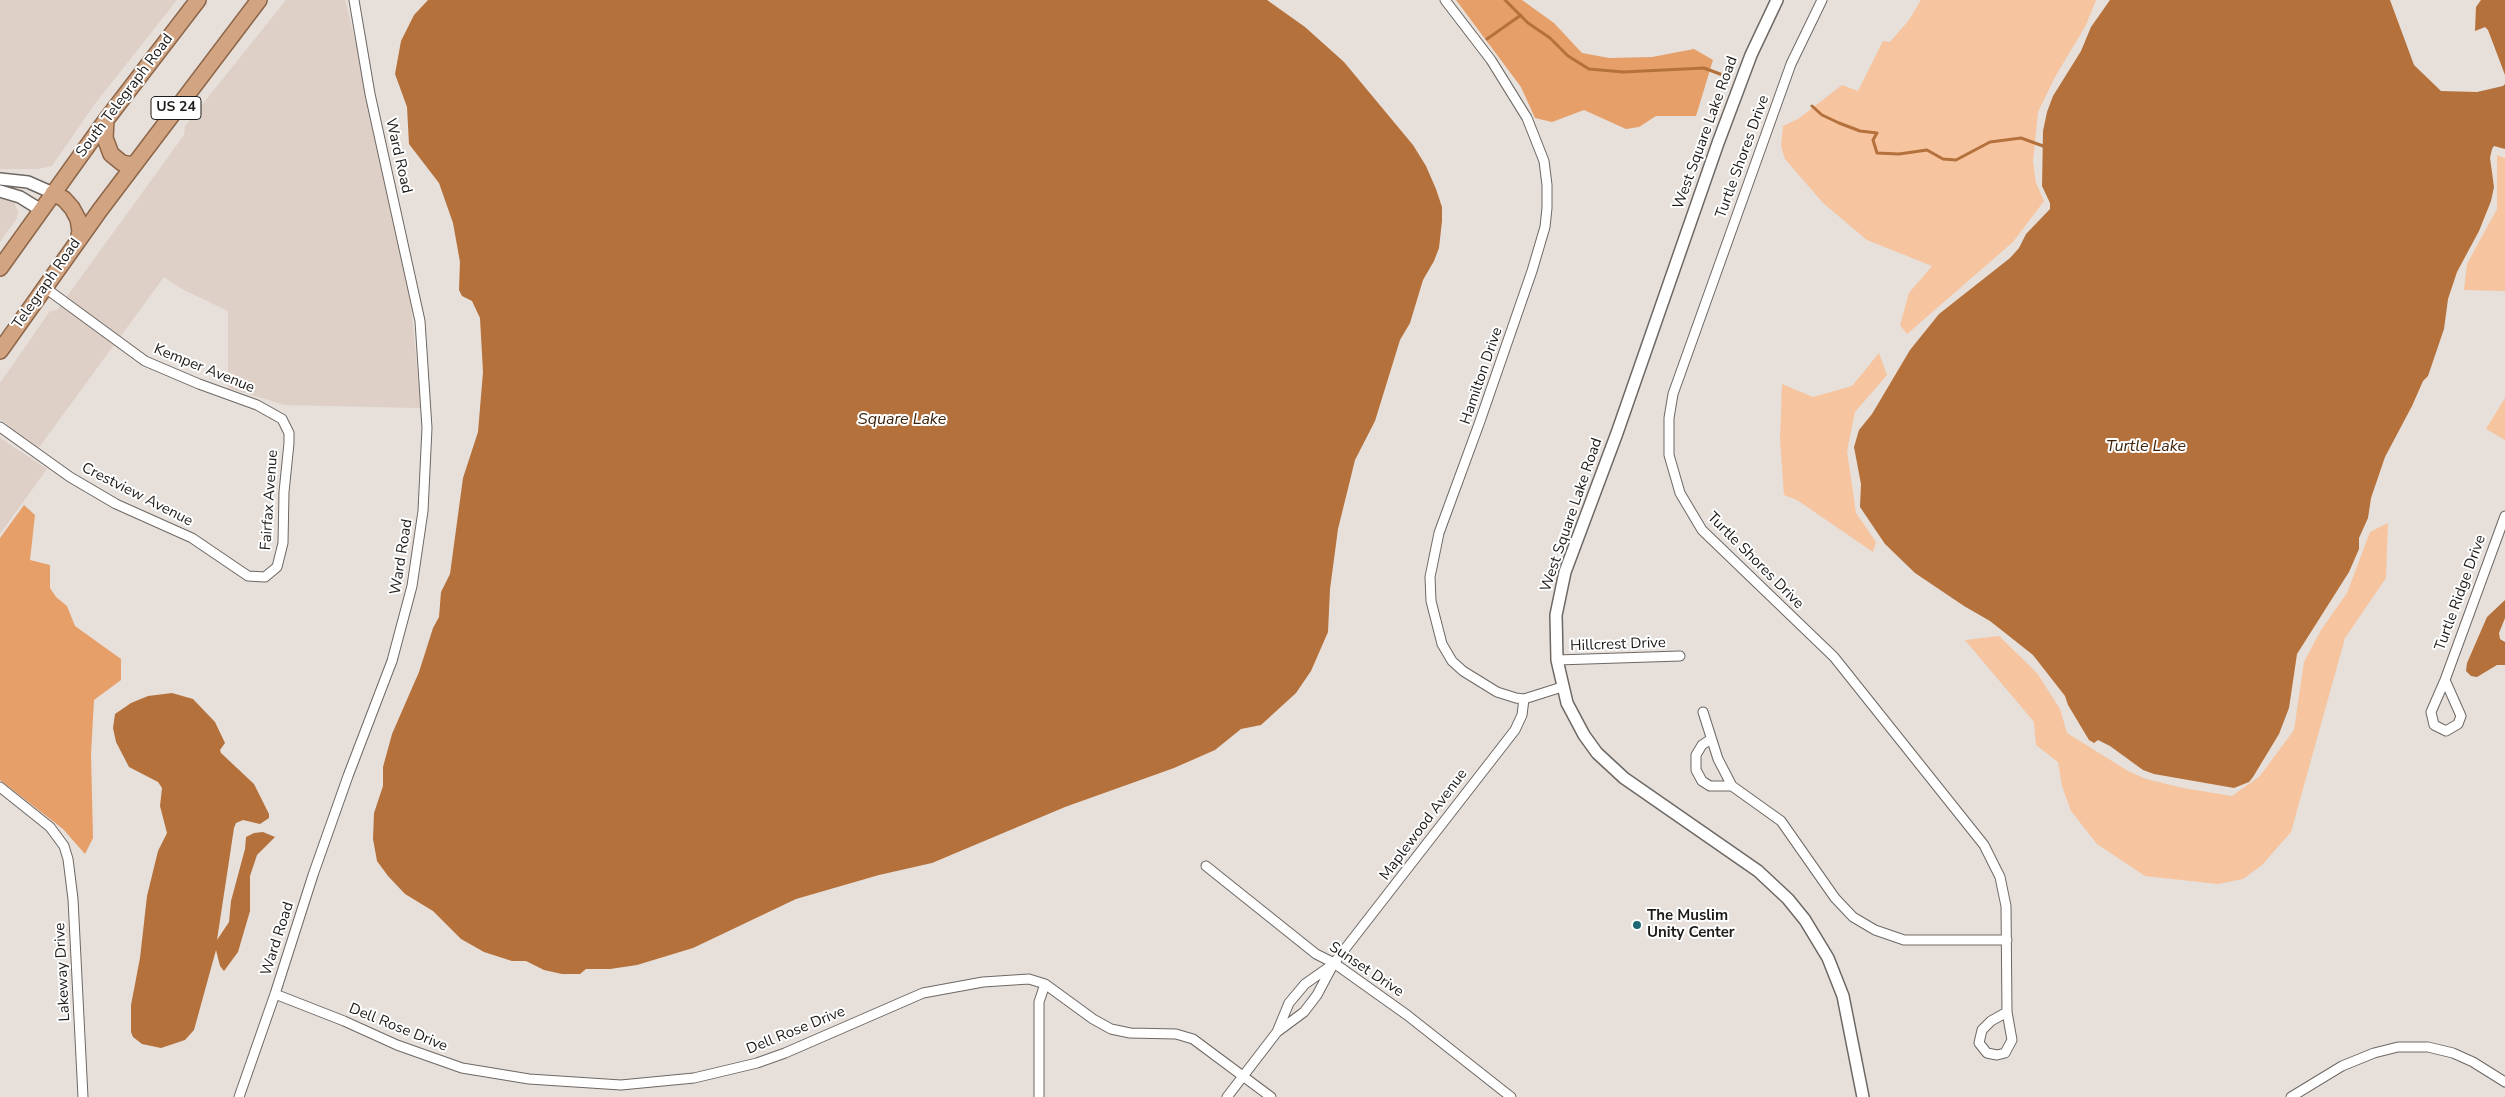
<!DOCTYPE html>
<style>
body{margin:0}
canvas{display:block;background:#e6dfda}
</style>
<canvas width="2505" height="1097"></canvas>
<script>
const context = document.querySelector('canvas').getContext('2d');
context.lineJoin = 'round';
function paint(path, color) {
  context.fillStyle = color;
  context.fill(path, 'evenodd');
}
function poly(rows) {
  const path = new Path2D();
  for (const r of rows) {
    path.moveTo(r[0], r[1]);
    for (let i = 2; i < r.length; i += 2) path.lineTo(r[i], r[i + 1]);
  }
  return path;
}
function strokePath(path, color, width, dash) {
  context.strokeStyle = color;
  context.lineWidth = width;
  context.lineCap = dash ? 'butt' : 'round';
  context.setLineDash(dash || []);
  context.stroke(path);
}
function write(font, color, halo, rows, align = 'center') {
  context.font = font + ' "Nunito Sans",sans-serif';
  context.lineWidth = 4;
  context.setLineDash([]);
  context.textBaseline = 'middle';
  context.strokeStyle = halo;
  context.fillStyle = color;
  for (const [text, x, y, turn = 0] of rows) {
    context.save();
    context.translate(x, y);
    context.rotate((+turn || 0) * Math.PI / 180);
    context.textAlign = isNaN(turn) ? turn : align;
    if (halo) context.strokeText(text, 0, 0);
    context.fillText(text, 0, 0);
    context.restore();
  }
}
const built = poly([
 [0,0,177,0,94,105,52,166,38,169,0,169],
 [286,0,345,0,370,100,409,286,421,408,285,405,228,388,228,311,182,289,164,277,37,450,0,419,0,383,50,311,57,310,184,135,185,126],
 [0,193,14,201,18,212,17,218,0,242],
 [0,438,47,469,0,534]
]);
const green = poly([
 [1921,0,2096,0,2086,25,2055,77,2038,112,2033,162,2036,183,2044,201,2013,242,1907,334,1900,325,1909,293,1932,266,1867,240,1823,203,1785,159,1781,146,1783,126,1798,119,1842,85,1858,91,1883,41,1890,42,1909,20],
 [2497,155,2505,158,2505,291,2464,290,2467,264,2497,209],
 [1879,353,1887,375,1855,412,1847,451,1856,513,1876,542,1873,552,1797,500,1784,495,1780,440,1782,384,1813,397,1852,386],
 [2505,398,2505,440,2486,429],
 [2388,523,2386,578,2345,638,2291,832,2262,865,2243,879,2218,884,2145,876,2097,844,2071,811,2062,786,2058,762,2036,745,2034,722,1965,640,1999,636,2037,673,2060,709,2067,733,2128,771,2146,779,2183,788,2232,796,2260,776,2294,730,2304,662,2321,630,2347,593,2370,532]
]);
const forest = poly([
 [1456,0,1522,0,1554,23,1582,53,1609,58,1652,57,1694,49,1713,60,1696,116,1656,116,1639,127,1626,129,1584,110,1552,122,1535,118,1521,87],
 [24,505,35,515,30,560,50,565,50,588,56,597,67,606,75,626,121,659,121,680,94,700,91,754,93,838,85,854,63,829,0,780,0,538]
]);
const water = poly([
 [428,0,1267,0,1305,27,1344,62,1413,145,1426,166,1436,189,1442,207,1442,221,1439,248,1434,261,1423,280,1410,323,1400,340,1375,421,1355,460,1338,529,1330,589,1328,632,1311,671,1296,693,1261,725,1241,729,1215,750,1174,768,1065,807,932,863,879,875,796,899,693,948,637,965,610,969,586,969,580,974,562,974,544,970,526,961,512,961,484,952,461,939,433,911,405,894,388,876,377,861,373,839,374,813,383,786,383,767,392,734,419,672,433,628,439,617,441,592,450,574,463,478,478,432,483,372,480,318,472,301,462,296,459,290,460,262,453,223,439,183,409,144,407,107,395,74,401,41,414,15],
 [2110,0,2390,0,2414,65,2441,91,2477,92,2503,86,2505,84,2505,149,2494,146,2492,149,2490,158,2494,187,2491,201,2479,231,2457,272,2448,299,2444,329,2428,376,2423,381,2412,406,2385,457,2371,498,2368,518,2359,538,2359,549,2349,572,2297,654,2289,708,2279,734,2253,777,2249,782,2234,788,2154,774,2143,770,2110,746,2098,740,2094,743,2089,740,2068,705,2065,696,2033,655,1990,621,1964,606,1915,573,1885,544,1860,507,1861,484,1854,447,1859,430,1872,414,1910,350,1939,314,2010,258,2019,248,2026,234,2050,209,2050,203,2042,186,2043,131,2047,112,2053,96,2081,51,2091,27],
 [2481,0,2505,0,2505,75,2488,30,2485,27,2475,31,2476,7],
 [2505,600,2505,618,2499,633,2500,639,2505,642,2505,665,2497,665,2477,677,2471,676,2466,671,2467,663,2487,617],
 [172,693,193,699,215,722,225,743,220,750,221,753,254,784,269,814,269,818,260,824,243,820,236,823,234,828,217,940,229,922,231,901,245,849,246,837,254,833,263,832,275,837,257,855,250,876,250,911,238,952,224,971,220,966,216,950,194,1030,185,1040,161,1048,142,1044,133,1037,131,1032,131,1005,140,958,147,896,158,851,167,833,160,806,162,788,158,782,129,767,116,742,113,728,115,714,131,703,148,696]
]);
const stream = poly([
 [1505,0,1528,23,1550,38,1568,56,1589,69,1623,72,1704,68,1728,77],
 [1487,39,1521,15],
 [1812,106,1822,115,1839,123,1860,131,1877,133,1873,140,1877,153,1899,154,1927,150,1943,159,1956,160,1990,142,2021,138,2043,146]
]);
const minor = poly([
 [1445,0,1491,60,1527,118,1544,161,1547,185,1547,208,1545,227,1532,271,1479,424,1439,533,1430,577,1431,601,1442,644,1452,661,1463,671,1497,692,1516,698,1524,699,1562,687],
 [1822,0,1791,64,1673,394,1669,418,1669,455,1680,493,1702,530,1834,657,1984,845,2000,877,2006,906,2007,1012,2012,1040,2005,1053,1997,1055,1987,1053,1979,1043,1982,1030,1991,1021,2007,1012],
 [0,427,70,477,116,504,192,538,248,576,265,577,277,567,283,543,284,492,289,443,289,433,282,419,257,405,199,384,145,361,44,287],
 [1557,660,1680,656],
 [2445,680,2461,716,2458,724,2446,731,2434,725,2431,712,2445,680,2505,516],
 [1703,712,1718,759,1732,786,1781,821,1835,898,1853,917,1875,930,1904,940,2007,940],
 [1711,739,1702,745,1696,755,1696,770,1702,781,1710,786,1732,786],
 [0,787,50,827,64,846,68,859,73,899,83,1097],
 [1206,866,1316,954,1334,963,1407,1015,1511,1097],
 [275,994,344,1021,397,1045,462,1068,529,1079,621,1085,694,1078,757,1063,785,1053,923,993,983,982,1029,979,1045,984,1093,1019,1111,1029,1130,1033,1176,1034,1193,1039,1271,1097],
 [1277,1032,1304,1012,1317,995,1334,963,1515,730,1522,715,1524,699],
 [239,1097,275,994,313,875,348,776,392,661,412,586,423,511,427,428,420,321,370,94,354,0],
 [1039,1097,1039,1002,1045,984],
 [1227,1097,1277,1032,1289,1003,1305,984,1332,965],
 [2291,1097,2342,1066,2374,1053,2398,1047,2428,1047,2453,1053,2473,1062,2505,1082]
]);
const tertiary = poly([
 [1777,0,1751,55,1718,143,1617,433,1565,572,1556,615,1557,660,1567,703,1584,735,1597,753,1624,778,1758,871,1788,899,1805,920,1828,958,1843,996,1863,1097],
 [0,179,28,182,53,193],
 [0,191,20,197,41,210]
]);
const trunk = poly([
 [106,120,105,138,111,154,122,163,133,165],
 [53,193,64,199,72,208,78,219,80,231,78,241],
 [0,268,106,120,198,0],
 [0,351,100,210,259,0]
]);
const markers = [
 [1637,925,5,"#1c6771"]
];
const shields = [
 [176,108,50]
];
const shieldNames = [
 ["US 24",176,108]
];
const streetNames = [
 ["South Telegraph Road",125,96,-53],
 ["West Square Lake Road",1706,133,-70],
 ["Ward Road",398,156,77],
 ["Turtle Shores Drive",1743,157,-70],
 ["Telegraph Road",47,284,-55],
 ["Kemper Avenue",204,369,22],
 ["Hamilton Drive",1482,376,-71],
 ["Crestview Avenue",137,495,27],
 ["Fairfax Avenue",270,500,-86],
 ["West Square Lake Road",1572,515,-71],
 ["Ward Road",402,557,-81],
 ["Turtle Shores Drive",1755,561,45],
 ["Turtle Ridge Drive",2461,593,-70],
 ["Hillcrest Drive",1618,645,-2],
 ["Maplewood Avenue",1424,825,-53],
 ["Ward Road",278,939,-72],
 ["Sunset Drive",1366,970,34],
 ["Lakeway Drive",63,972,-93],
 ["Dell Rose Drive",398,1028,22],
 ["Dell Rose Drive",796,1031,-22]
];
const poiNames = [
 ["The Muslim",1647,916],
 ["Unity Center",1647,933]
];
const waterNames = [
 ["Square Lake",902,420],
 ["Turtle Lake",2146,447]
];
paint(built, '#ded0c6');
paint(green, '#f6c49f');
paint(forest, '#e69f69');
paint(water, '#b5713b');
strokePath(stream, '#b5713b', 3);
strokePath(minor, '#6e6864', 11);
strokePath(tertiary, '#6e6864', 14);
strokePath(trunk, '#8c6649', 18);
strokePath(minor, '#fff', 9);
strokePath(tertiary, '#fff', 11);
strokePath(trunk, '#d2a482', 15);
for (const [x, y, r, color] of markers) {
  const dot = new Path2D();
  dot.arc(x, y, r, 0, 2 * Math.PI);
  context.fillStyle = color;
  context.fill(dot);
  strokePath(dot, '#fff', 2);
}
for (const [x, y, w] of shields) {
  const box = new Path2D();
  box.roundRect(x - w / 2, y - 11.5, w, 23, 4);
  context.fillStyle = '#fff';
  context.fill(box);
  strokePath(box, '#1e1b19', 1);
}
write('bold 14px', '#1e1b19', null, shieldNames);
write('15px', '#1e1b19', '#fff', streetNames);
write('bold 15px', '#1e1b19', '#fff', poiNames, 'left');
write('italic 16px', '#3e220a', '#fff', waterNames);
</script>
